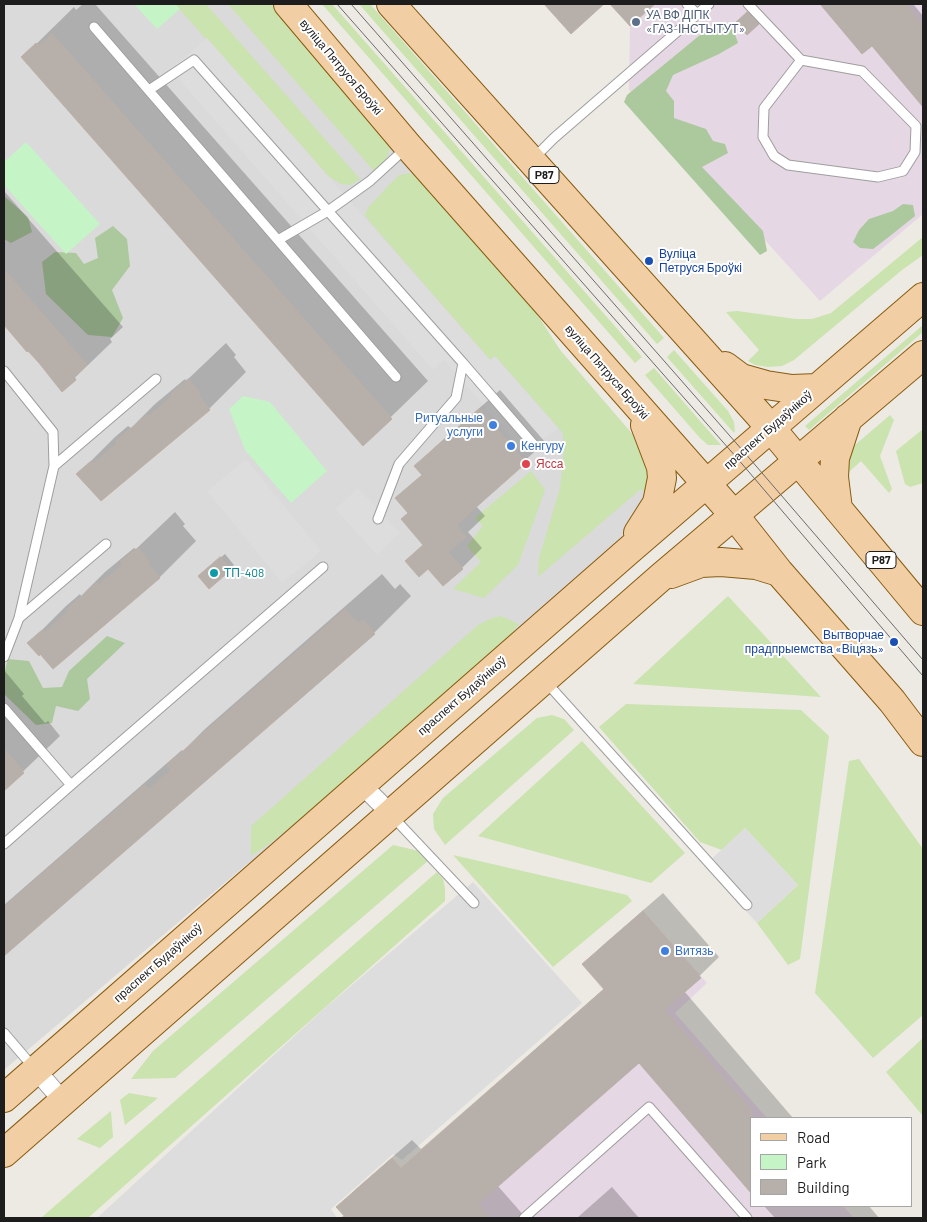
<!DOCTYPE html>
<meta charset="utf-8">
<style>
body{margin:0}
#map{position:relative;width:927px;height:1222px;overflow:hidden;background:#edeae4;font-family:Barlow,sans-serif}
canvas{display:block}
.frame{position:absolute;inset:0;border:5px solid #1d1d1d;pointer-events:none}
.legend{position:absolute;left:750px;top:1117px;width:162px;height:90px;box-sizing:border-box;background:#fff;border:1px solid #a5a5a5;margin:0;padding:6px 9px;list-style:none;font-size:15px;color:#1d1d1d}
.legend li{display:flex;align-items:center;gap:10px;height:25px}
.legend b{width:25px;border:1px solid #a5a5a5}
</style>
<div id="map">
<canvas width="927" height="1222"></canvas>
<div class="frame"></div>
<ul class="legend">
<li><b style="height:6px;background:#f2cea4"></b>Road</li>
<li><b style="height:14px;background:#c5f4c7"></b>Park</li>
<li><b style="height:14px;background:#b6afaa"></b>Building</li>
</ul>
</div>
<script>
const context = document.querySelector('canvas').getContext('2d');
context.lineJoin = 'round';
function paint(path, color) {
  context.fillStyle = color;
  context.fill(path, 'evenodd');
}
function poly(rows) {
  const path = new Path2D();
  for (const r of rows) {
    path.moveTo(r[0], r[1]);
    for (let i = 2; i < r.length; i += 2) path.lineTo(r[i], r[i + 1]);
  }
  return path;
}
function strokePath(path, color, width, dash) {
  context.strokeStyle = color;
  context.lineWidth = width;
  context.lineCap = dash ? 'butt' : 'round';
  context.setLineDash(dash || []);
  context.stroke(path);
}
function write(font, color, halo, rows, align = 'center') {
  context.font = font + ' Barlow,sans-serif';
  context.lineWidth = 4;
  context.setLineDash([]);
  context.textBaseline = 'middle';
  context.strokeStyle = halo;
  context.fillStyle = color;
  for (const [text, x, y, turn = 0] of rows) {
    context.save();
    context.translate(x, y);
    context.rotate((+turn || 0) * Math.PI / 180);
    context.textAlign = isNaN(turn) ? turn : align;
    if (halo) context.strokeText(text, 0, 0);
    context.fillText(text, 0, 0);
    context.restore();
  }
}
const residential = poly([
 [4,4,274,4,531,305,560,350,646,450,660,481,629,530,598,560,275,845,247,864,4,1070]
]);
const industrial = poly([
 [609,4,923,4,923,214,820,301,629,90,630,26],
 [643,911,707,983,675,1013,767,1118,751,1118,751,1206,843,1206,854,1218,345,1218,604,991,582,965]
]);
const grass = poly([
 [175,4,206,4,360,179,351,185,341,184,326,175],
 [228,4,274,4,389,136,390,148,386,161,374,171],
 [322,4,332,4,642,357,635,363],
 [359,4,370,4,664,338,657,344],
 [409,173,422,177,531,305,560,350,646,450,654,502,641,489,538,577,539,558,560,488,564,448,563,433,495,356,490,360,370,222,365,215,368,208,388,186,399,175],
 [923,237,923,255,902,270,794,360,782,366,768,367,755,365,748,361,759,350,726,312,737,311,796,319,812,319,831,313],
 [923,325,923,332,809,430,805,426],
 [674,350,728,411,734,422,735,431,734,433,667,357],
 [654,368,721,445,708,445,700,438,645,375],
 [890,415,894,420,880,456,892,489,889,493,861,461,849,472,848,459,855,445],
 [923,429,923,483,910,487,905,484,896,451],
 [531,471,545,490,518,565,484,598,453,589,481,562,467,546,483,526,475,518],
 [728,596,821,697,633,684],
 [501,616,519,624,485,666,326,803,303,817,269,844,251,856,251,826,478,625,492,618],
 [626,704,801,710,829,736,800,959,788,965,757,923,798,885,745,828,722,850,700,842,599,727],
 [552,715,564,719,574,730,445,845,434,829,433,814,443,798,537,718],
 [582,741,685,853,651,883,478,836],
 [859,759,923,849,923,1015,873,1058,815,993,849,761],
 [393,845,419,851,429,860,175,1078,131,1079,153,1051],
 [453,855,627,895,632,901,553,967],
 [437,872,443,879,445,888,445,901,88,1218,41,1218],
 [923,1038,923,1116,886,1072],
 [129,1093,158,1098,125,1125,120,1100],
 [111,1111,113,1137,100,1148,77,1139]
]);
const forest = poly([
 [725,24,734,31,738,43,719,54,673,75,666,91,674,101,674,118,706,129,713,141,725,144,728,153,702,167,763,231,767,251,760,255,624,102,627,95,711,26],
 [4,196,28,217,32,232,11,243,4,239],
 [903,204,913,205,915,216,890,236,873,249,860,248,853,242,859,230,869,219,893,211],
 [113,226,127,239,130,266,112,290,123,318,112,337,88,335,46,294,42,262,55,252,76,253,84,264,98,258,95,238],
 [107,636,125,643,87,679,90,699,78,711,56,706,52,723,36,725,4,694,4,674,8,659,29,661,43,688,62,687,69,671]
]);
const park = poly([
 [134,4,175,4,180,9,157,29],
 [26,142,100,224,66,254,4,185,4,162],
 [243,396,270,402,327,471,291,503,245,450,229,409]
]);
const parking = poly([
 [207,38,490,360,495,356,558,428,525,453,444,360,433,370,170,69],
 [246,459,321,551,282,583,207,491],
 [358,488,400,533,377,555,335,509],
 [745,828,798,885,757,923,704,866],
 [473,882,582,1003,402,1160,393,1154,331,1209,337,1218,97,1218,325,1008]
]);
const shadow = poly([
 [83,4,95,4,428,381,363,444,23,57,74,7,76,10],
 [545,4,602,4,571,32],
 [822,4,916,4,914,5,923,16,923,105,872,44,862,52],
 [752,8,762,19,747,34,737,23],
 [4,191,123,327,110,339,112,342,62,390,29,349,27,350,4,323],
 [226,343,236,355,234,357,246,372,209,409,101,499,78,474,115,437,128,426,131,428,155,404,185,379,186,381],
 [500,390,545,442,476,506,485,516,468,532,482,548,462,568,428,567,407,561,424,544,409,512,397,499,423,474,416,466,436,446],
 [175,512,185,524,183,526,196,541,159,578,29,643,66,606,80,594,81,596,105,572,134,548,136,549],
 [225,554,234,565,230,569,204,571],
 [382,574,395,589,400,584,411,596,374,633,4,954,4,905,182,750,183,751,205,729],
 [4,670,24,694,22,696,45,723,48,721,60,736,10,784,8,781,4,784],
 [663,893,719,957,684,991,793,1118,751,1118,639,1061,497,1185,526,1218,465,1218,462,1216,460,1218,340,1218,345,1215,338,1207,357,1188,412,1140,421,1149,605,988,584,965,603,945],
 [612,1187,639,1218,577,1218],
 [764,1206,869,1206,879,1218,775,1218]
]);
const building = poly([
 [544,4,604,4,571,34,544,4],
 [610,4,655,4,630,26,610,4],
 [820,4,905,4,923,26,923,107,872,46,862,54,820,4],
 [747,12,759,24,747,35,735,23,747,12],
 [52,34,392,419,363,446,21,57,36,43,39,46,52,34],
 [4,270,87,365,74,376,76,380,62,392,39,363,28,351,27,352,4,325,4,270],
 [188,379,200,393,198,395,210,410,101,501,76,474,91,461,93,464,118,443,116,441,147,415,148,417,161,406,173,395,172,393,188,379],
 [479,409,526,463,456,525,466,537,448,552,463,569,443,586,428,569,419,577,405,561,423,545,401,519,408,513,395,498,422,475,414,466,479,409],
 [138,548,149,562,147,563,160,578,53,669,40,654,39,656,27,643,42,630,44,633,69,611,67,609,97,583,99,585,124,564,121,562,138,548],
 [220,557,231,570,209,589,198,576,220,557],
 [345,610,358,624,363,620,375,634,4,956,4,907,145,785,149,790,171,770,167,765,345,610],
 [4,749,24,773,4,791,4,749],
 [643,911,701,978,664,1010,751,1110,751,1193,639,1063,478,1204,490,1218,346,1218,336,1207,392,1158,401,1168,604,989,582,964,643,911]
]);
const service = poly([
 [687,4,697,14],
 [748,4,801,60,862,71,916,126,915,152,903,171,878,177,788,165,774,156,763,137,764,108,801,60],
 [94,27,396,377],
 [149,90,194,60,463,363,456,398,399,464,378,519],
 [533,159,554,138,709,4],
 [278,240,328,211,370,181,406,148],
 [463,363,534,445],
 [4,371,53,432,54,466,19,618,4,657],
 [54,466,156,379],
 [19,618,106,544],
 [546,682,747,905],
 [4,708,71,785,4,844],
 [71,785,323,567],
 [392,816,474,903],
 [4,1033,34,1068],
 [524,1218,649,1107,747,1218]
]);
const minor = poly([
 [362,785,391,814],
 [36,1070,63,1101]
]);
const primary = poly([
 [288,4,408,146,734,515,779,572,892,701,923,742],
 [391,4,770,427,923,611],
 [725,366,741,378,766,385,792,389,817,388],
 [838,509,834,477,835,458,848,418],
 [638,533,657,503,662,478,661,467,645,425],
 [671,574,701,563,721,562,756,565,779,572],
 [4,1098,627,552,923,297],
 [4,1153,661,577,923,355]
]);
const tram = poly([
 [337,4,737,458,923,676],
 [351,4,744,452,923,660]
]);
const markers = [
 [636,22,5,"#5c6f8a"],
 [649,261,5,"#1a4fb4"],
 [493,425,5,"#3f7fe0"],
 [511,446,5,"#3f7fe0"],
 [526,464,5,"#e0444e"],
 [214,573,5,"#0f9aa8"],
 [894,642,5,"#1a4fb4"],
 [665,951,5,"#3f7fe0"]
];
const shields = [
 [544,175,30],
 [881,560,30]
];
const shieldNames = [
 ["Р87",544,175],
 ["Р87",881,560]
];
const serviceNames = [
 ["УА ВФ ДІПК",646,15],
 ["«ГАЗ-ІНСТЫТУТ»",646,29]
];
const streetNames = [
 ["вуліца Пятруся Броўкі",341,67,50],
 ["вуліца Пятруся Броўкі",607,372,49],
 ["праспект Будаўнікоў",768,430,-41],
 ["праспект Будаўнікоў",462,696,-41],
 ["праспект Будаўнікоў",158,963,-41]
];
const transitNames = [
 ["Вуліца",659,254],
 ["Петруся Броўкі",659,268],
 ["Вытворчае",884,635,"right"],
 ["прадпрыемства «Віцязь»",884,649,"right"]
];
const shopNames = [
 ["Ритуальные",483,418,"right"],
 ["услуги",483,432,"right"],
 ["Кенгуру",521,446],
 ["Витязь",675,951]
];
const healthNames = [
 ["Ясса",536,464]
];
const cultureNames = [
 ["ТП-408",224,573]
];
paint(residential, '#dbdada');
paint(industrial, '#e6d7e4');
paint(grass, '#cae3af');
paint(forest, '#abc99d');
paint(park, '#c5f4c7');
paint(parking, '#ddd');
paint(shadow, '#0003');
paint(building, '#b6afaa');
strokePath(building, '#beb1a8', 1);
strokePath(service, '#9e9e9e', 11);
strokePath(minor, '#9e9e9e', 20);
strokePath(primary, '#885b0f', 30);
strokePath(service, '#fff', 9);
strokePath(minor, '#fff', 18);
strokePath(primary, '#f2cea4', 28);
strokePath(tram, '#6b6b6b', 1);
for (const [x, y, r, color] of markers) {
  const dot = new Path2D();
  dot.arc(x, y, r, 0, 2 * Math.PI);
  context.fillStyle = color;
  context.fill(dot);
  strokePath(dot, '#fff', 2);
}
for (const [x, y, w] of shields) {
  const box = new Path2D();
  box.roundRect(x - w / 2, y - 8.5, w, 17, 4);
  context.fillStyle = '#fff';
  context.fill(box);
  strokePath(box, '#1d1d1d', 1);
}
write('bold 11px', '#1d1d1d', null, shieldNames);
write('12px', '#4e5e75', '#fff', serviceNames, 'left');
write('12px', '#1d1d1d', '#fff', streetNames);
write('12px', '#164399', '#fff', transitNames, 'left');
write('12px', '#366cbe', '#fff', shopNames, 'left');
write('12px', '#be3a42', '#fff', healthNames, 'left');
write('12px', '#0d838f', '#fff', cultureNames, 'left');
</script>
